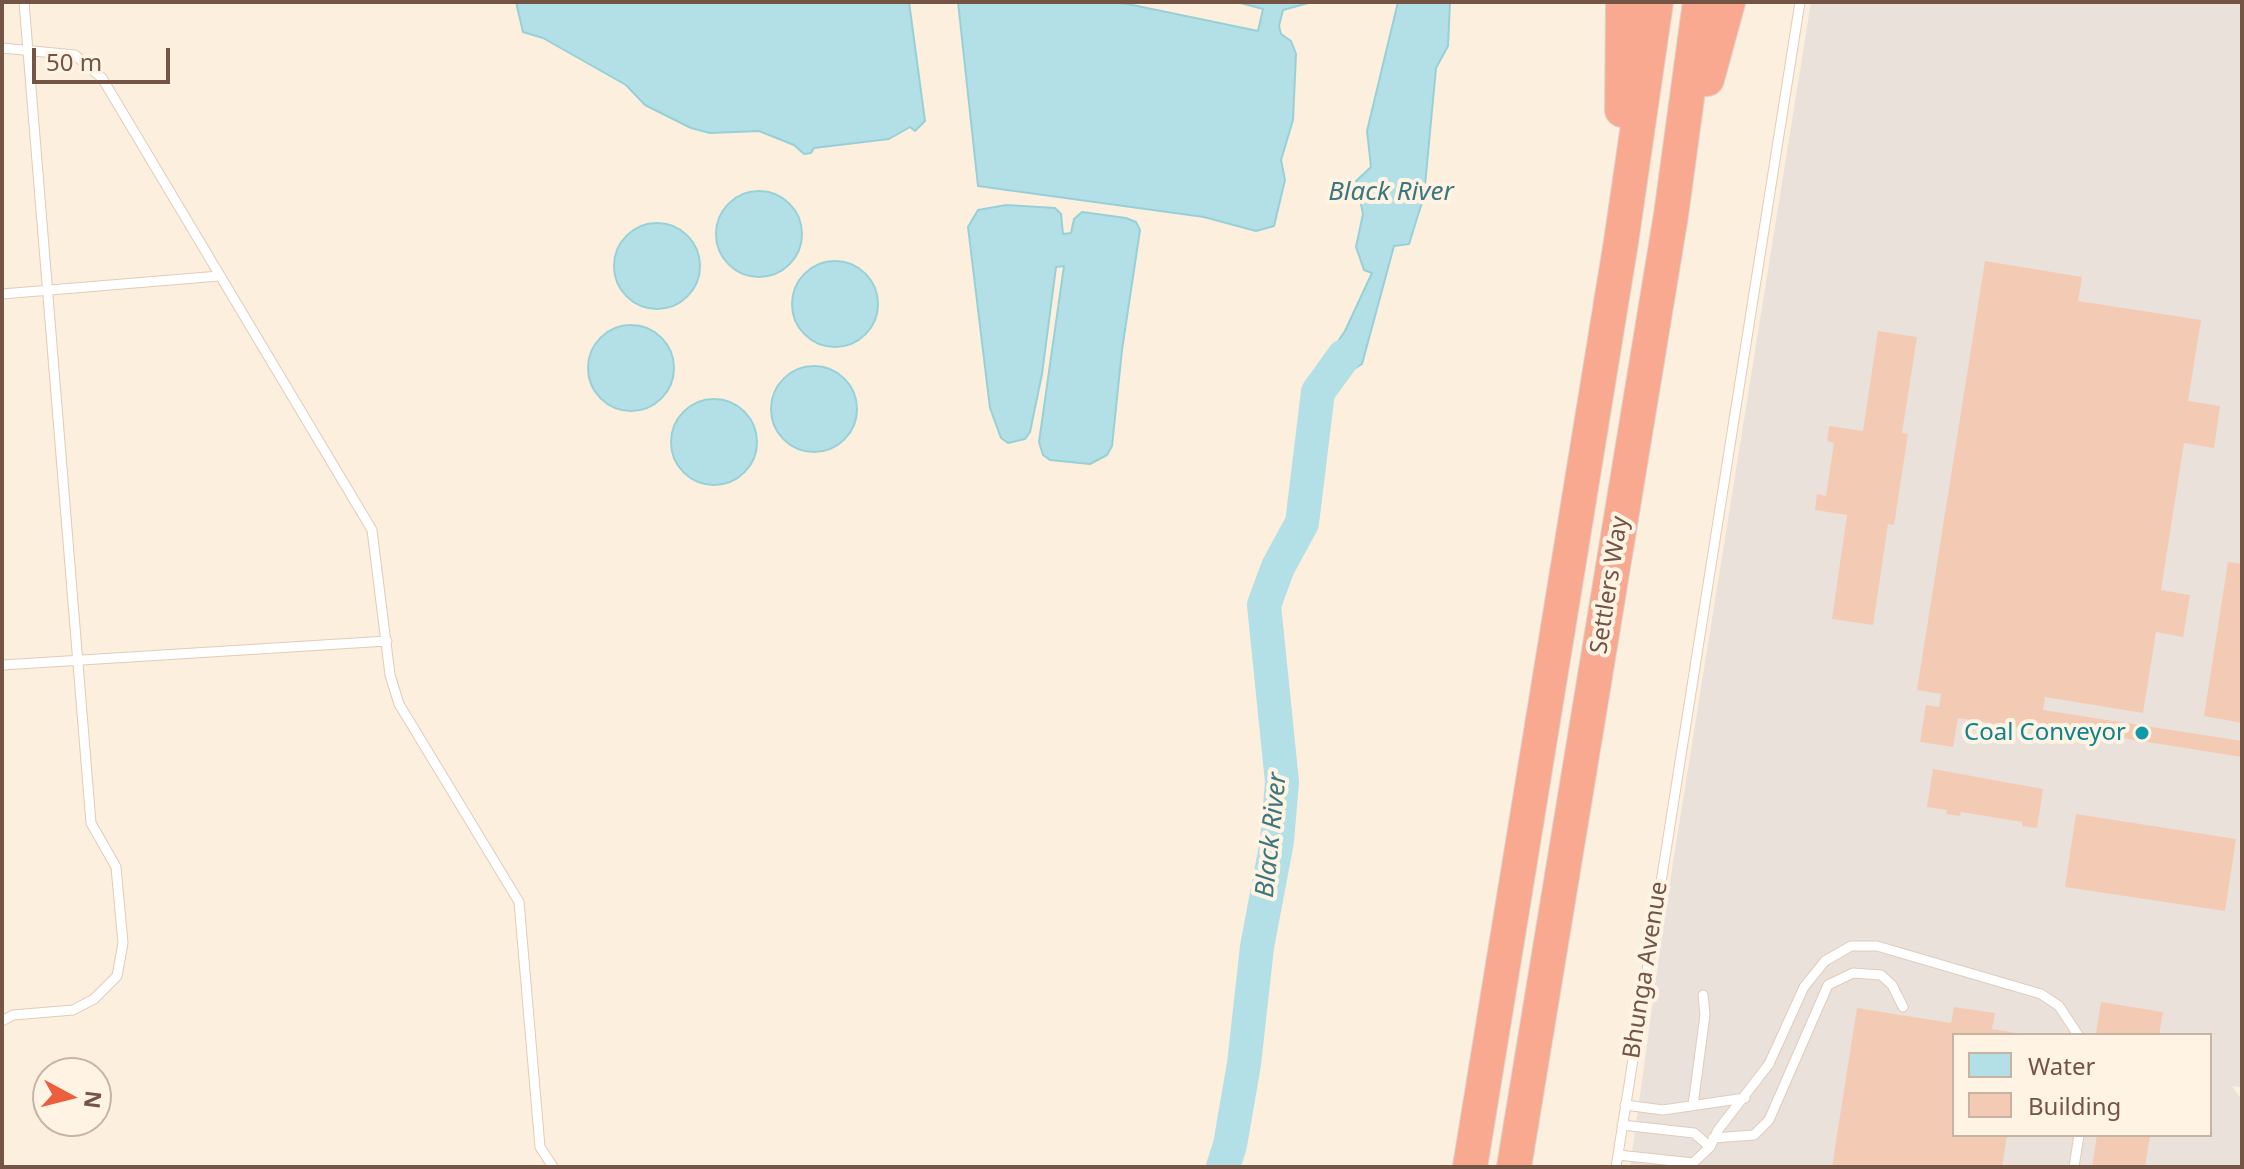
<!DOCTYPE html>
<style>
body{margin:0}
#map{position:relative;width:2244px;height:1169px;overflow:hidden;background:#fdefdd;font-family:"Noto Sans",sans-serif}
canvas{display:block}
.frame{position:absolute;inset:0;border:4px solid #735445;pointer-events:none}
.legend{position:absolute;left:1952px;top:1033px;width:260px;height:104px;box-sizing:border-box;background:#fff3e4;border:2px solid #c7b3a4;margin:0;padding:10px 14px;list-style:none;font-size:24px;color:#735445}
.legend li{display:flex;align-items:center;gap:16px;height:40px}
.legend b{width:40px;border:2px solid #c7b3a4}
.north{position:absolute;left:32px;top:1057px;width:80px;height:80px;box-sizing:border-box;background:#fff3e4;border:2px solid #c7b3a4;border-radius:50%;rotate:97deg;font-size:22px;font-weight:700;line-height:32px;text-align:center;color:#735445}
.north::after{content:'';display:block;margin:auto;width:28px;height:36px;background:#ec5e3d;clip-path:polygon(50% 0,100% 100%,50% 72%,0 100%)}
.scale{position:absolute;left:32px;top:48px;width:138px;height:36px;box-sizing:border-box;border:4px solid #735445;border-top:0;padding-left:10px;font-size:24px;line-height:28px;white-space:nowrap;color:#735445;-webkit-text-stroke:6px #fff3e4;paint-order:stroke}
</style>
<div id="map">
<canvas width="2244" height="1169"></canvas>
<div class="frame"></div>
<ul class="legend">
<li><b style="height:22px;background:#b2e0e6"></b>Water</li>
<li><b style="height:22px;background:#f3cbb4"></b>Building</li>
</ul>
<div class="north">N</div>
<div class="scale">50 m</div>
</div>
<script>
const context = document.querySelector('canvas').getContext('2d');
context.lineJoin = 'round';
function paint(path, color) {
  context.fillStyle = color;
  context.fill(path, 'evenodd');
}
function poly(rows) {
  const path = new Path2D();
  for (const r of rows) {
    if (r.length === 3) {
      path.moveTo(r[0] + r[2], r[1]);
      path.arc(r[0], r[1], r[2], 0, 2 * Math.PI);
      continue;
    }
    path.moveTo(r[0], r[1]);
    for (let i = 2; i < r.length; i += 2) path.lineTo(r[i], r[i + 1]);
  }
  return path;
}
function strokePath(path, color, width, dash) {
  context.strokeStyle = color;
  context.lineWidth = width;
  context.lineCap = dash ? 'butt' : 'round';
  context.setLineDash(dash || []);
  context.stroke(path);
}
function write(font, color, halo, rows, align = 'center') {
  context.font = font + ' "Noto Sans",sans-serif';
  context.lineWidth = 8;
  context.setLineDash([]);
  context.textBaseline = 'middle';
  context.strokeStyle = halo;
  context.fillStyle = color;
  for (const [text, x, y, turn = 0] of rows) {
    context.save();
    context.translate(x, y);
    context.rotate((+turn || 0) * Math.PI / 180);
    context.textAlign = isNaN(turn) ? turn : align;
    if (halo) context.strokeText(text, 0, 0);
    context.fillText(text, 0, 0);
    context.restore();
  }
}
const industrial = poly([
 [1811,2,2242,2,2242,1087,2232,1086,2242,1100,2242,1167,1630,1167,1667,900],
 [1954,1035,2210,1035,2210,1135,1954,1135]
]);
const water = poly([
 [516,2,909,2,925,121,915,131,910,127,889,139,814,148,811,153,804,154,794,145,759,131,710,133,691,128,645,105,626,85,543,38,523,32,516,2],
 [958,2,1118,2,1258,31,1263,9,1237,2,1312,2,1283,10,1279,26,1281,34,1291,41,1296,54,1293,120,1281,160,1285,180,1274,226,1256,231,1204,217,978,186,958,2],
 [1398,2,1450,2,1448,46,1436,68,1424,196,1409,244,1394,246,1362,364,1318,392,1313,378,1345,331,1372,273,1364,270,1356,247,1363,214,1356,181,1371,167,1367,131,1398,2],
 [759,234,43],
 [1006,205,1055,208,1061,214,1063,234,1071,233,1074,219,1082,212,1126,218,1136,222,1140,230,1122,350,1112,446,1107,455,1090,464,1050,460,1043,455,1039,442,1064,266,1056,267,1042,374,1030,432,1025,439,1008,443,1001,438,990,408,968,227,978,210,1006,205],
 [657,266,43],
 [835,304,43],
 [631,368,43],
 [814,409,43],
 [714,442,43]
]);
const river = poly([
 [1223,1167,1230,1145,1244,1064,1257,947,1277,841,1282,782,1264,605,1278,567,1302,523,1318,392,1344,356]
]);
const building = poly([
 [1985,261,2082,277,2078,301,2201,320,2188,401,2220,406,2214,448,2184,443,2161,590,2190,595,2183,637,2156,632,2143,713,2045,697,2043,710,2242,741,2242,757,2040,725,2040,731,1958,718,1953,747,1920,742,1926,705,1939,707,1941,694,1917,690],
 [1878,331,1917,337,1902,433,1908,434,1894,525,1888,524,1873,625,1832,619,1847,515,1815,510,1817,494,1826,496,1834,443,1827,441,1829,426,1863,431],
 [2228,562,2242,564,2242,723,2204,716],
 [1933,769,2043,789,2037,828,2022,826,2022,822,1961,812,1960,816,1946,814,1947,810,1927,807],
 [2076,814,2236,839,2225,911,2065,887],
 [2101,1002,2163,1012,2159,1035,2096,1033],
 [1954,1007,1995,1013,1992,1029,2017,1033,1954,1035,1954,1135,2007,1135,2002,1167,1832,1167,1857,1008,1951,1023],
 [2097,1135,2150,1135,2145,1167,2092,1167]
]);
const lane = poly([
 [2,48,75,55,102,78,372,530,390,675,399,704,519,902,540,1147,553,1167],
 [2,294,219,276],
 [2,665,387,641],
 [2,1021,13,1015,73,1010,94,999,117,976,123,943,116,867,91,823,24,2],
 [1625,1105,1663,1110,1745,1098],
 [1693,1105,1705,1015,1703,995],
 [1622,1125,1694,1133,1710,1147],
 [1713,1138,1754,1135,1769,1120,1828,985,1853,973,1881,975,1892,985,1903,1007],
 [1618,1155,1693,1163,1710,1147,1718,1130,1769,1064,1804,987,1825,961,1851,946,1877,946,2041,994,2059,1006,2078,1035],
 [1616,1167,1800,2],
 [2074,1167,2079,1135]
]);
const highway = poly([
 [1707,79,1728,2],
 [1622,110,1623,2],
 [1470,1167,1621,242,1656,2],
 [1514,1167,1671,215,1700,2]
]);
const markers = [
 [2142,733,8,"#0f9aa8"]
];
const streetNames = [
 ["Settlers Way",1610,585,-81],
 ["Bhunga Avenue",1646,970,-81]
];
const cultureNames = [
 ["Coal Conveyor",2126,733]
];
const waterNames = [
 ["Black River",1391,193],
 ["Black River",1272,835,-84]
];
paint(industrial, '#eae1da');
paint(water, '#b2e0e6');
strokePath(water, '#98d0d8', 2);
strokePath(river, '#b2e0e6', 34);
paint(building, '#f3cbb4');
strokePath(lane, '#e1cbba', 11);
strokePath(highway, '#dbd3cf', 36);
strokePath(lane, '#fff', 9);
strokePath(highway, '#faa991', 34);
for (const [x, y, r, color] of markers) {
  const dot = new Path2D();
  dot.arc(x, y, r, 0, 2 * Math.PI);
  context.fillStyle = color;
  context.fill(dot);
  strokePath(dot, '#fff3e4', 3);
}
write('24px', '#735445', '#fff3e4', streetNames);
write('24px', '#0d838f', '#fff3e4', cultureNames, 'right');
write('italic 26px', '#3c7780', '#fff3e4', waterNames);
</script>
